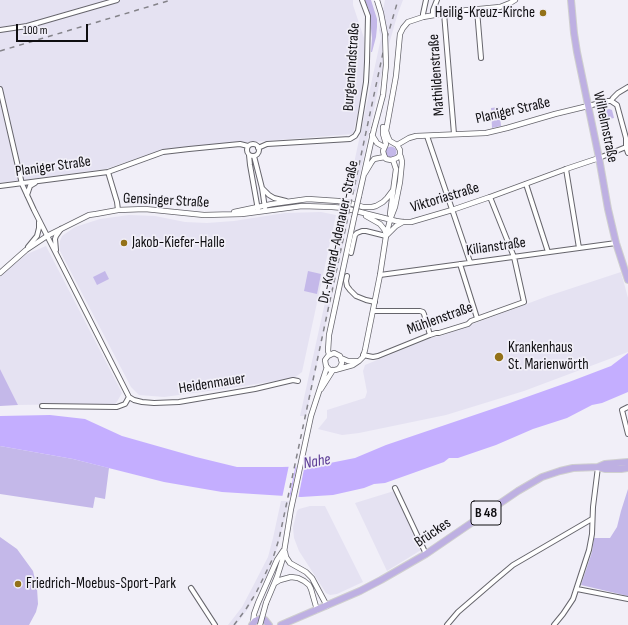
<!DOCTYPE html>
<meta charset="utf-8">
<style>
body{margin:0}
#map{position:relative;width:628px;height:625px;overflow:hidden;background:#f1eff8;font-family:"Sofia Sans Condensed",sans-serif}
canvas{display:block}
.scale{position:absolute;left:16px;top:24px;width:72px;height:18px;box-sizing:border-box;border:2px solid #0f0e11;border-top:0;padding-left:5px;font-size:12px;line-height:14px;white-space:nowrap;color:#0f0e11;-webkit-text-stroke:3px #f1eff8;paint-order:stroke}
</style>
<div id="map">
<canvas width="628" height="625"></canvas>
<div class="scale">100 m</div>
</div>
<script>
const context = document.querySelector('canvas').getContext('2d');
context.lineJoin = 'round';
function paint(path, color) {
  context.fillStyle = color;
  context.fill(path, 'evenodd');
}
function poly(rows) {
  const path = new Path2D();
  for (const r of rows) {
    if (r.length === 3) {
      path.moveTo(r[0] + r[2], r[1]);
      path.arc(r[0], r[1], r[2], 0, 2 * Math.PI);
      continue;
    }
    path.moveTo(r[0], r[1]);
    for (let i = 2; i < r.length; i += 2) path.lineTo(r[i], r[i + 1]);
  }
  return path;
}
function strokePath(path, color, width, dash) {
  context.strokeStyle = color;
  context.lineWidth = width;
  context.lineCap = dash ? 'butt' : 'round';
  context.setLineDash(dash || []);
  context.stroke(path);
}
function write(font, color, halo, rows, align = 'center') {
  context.font = font + ' "Sofia Sans Condensed",sans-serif';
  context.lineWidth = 3.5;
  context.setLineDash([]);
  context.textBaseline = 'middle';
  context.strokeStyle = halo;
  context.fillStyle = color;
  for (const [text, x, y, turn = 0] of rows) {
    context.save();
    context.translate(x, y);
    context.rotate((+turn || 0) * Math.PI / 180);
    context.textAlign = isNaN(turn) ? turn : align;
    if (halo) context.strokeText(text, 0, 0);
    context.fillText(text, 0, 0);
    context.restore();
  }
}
const built = poly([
 [0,0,353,0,353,5,364,38,365,81,353,134,165,149,106,169,0,183],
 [385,0,403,0,398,13,385,58,356,192,348,191,381,38,379,30],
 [321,212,336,215,302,372,294,378,231,388,164,397,139,395,131,387,60,251,60,241,62,236,75,227,100,219,129,215,155,216,185,222,207,223,234,221,285,213],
 [344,216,349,217,306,416,300,416],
 [46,246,122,393,115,405,80,404,18,405,0,369,0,277,6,271,27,254],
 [621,272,628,298,628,352,524,391,446,415,359,433,342,435,318,429,327,418,327,410,365,398,367,392,363,371,365,365,433,337,441,336,548,296],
 [394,491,421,550,387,571,355,503],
 [281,501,289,501,280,539,274,558,267,575,247,610,236,625,228,625,242,607,251,590,268,557,273,538],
 [310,506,325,506,363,582,337,594,330,595,326,593,299,551,294,538,293,527,297,511,299,509]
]);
const green = poly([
 [365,0,371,0,377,19,377,27,376,37,372,52,371,52,372,38,369,10],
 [499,107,501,126,492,128,491,108],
 [609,109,612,110,614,118,600,121,597,113],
 [391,152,5.5],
 [105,271,109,279,97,285,93,277],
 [308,271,321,274,317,294,304,291],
 [0,369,18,405,0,406],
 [0,446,73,459,109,468,105,499,95,497,93,508,0,494],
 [628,489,628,596,581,585,592,552,594,538,610,538,617,527,621,511],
 [0,537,17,549,33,571,37,588,38,604,36,612,29,625,0,625]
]);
const water = poly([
 [628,353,628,392,602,403,592,405,567,418,533,429,496,445,458,458,449,458,444,462,385,483,374,484,364,488,333,495,301,497,222,492,164,482,73,459,0,446,0,416,50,415,85,419,122,436,196,457,237,467,282,467,315,466,355,458,386,445,507,404,569,382,611,366]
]);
const pier = poly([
 [296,464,289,498,282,498,289,465],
 [297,464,305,464,298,499,290,498]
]);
const minor = poly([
 [477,10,481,58],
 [444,13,454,134],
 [433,15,433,10,437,0],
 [423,17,423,14,426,0],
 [0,30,27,26,117,0],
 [0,89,22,184,34,210,129,397,134,400,142,402,154,403,179,402,255,389,293,380,298,381],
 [611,101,613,98,618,93,628,87],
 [588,106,608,101,611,101,617,105,626,138,626,147,628,153],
 [427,136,470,262],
 [253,150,6],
 [258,148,267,144,350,139,355,136,358,131,366,82,367,62,368,16,362,0],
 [249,155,250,165,258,210],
 [254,156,262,188,265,208],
 [599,158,626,147],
 [566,169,579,248],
 [108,172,117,202,118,210],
 [526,184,548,252],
 [0,186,108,172,163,152,189,149,240,144,248,146],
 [262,188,269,195,274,198,286,201],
 [27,195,30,186,35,183],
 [28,247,37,236,39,228,39,222],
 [56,250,55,239,56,236,61,229],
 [351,253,355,235,357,233,362,231,366,231,386,236],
 [460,264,477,318],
 [380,275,616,243],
 [347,276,346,281,347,286,350,290,356,296,366,300,375,302],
 [373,311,420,311,423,312,424,314,430,335],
 [363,355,373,357,378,356,430,335,436,333,439,333,468,324,471,321,524,302,514,257,490,197],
 [42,406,117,407,125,404,129,397],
 [628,407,622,410,628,434],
 [395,488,426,554],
 [191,588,215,625],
 [577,589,628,599],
 [447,625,458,612,494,581,513,565,592,519],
 [554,625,563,614,573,599,589,550,592,534,593,507,598,467]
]);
const tertiary = poly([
 [383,127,383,134,386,144,383,151,384,155,386,159,391,160,397,158,400,155],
 [372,135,377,143,384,147],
 [397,145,409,138,416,136,486,133,507,128,555,114,588,106],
 [365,173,371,163,374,159,379,158,385,157],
 [359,196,374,129],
 [234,212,272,204,308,199,338,201,350,203,363,207,372,207,376,206,383,202,387,198,393,190],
 [390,214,396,169,393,160],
 [366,216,380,224,384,229,386,234],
 [387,235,396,226,403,222],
 [0,273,26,250,47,236,89,215,96,214,118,210,145,209,204,215,242,214,302,206,332,207,344,208,396,221,403,222,411,222,452,210,490,197,566,169,599,158],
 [329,354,328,351,329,335,354,218],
 [341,358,348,361,357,361],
 [338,369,340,367,342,363,340,356,334,353,328,356,325,360,326,366,330,370,335,370,353,365,359,361,363,357,365,350,380,275,386,236,390,220,395,207,400,182,402,162,401,157,400,155,400,150,397,145,390,141,388,137,386,131,396,76,400,34,403,28,408,22,423,17,458,11,500,7,510,3,515,0],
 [321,389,333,370],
 [285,552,286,557,290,563,306,572,312,578,327,606],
 [275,583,280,580,291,577,298,578,304,581,309,585,311,589,317,610],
 [266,603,277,577,283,558,291,509,311,416,327,367],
 [253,623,254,614,258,603,277,560,283,551]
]);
const primary = poly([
 [571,0,574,33,577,52,599,158,608,209,616,243,628,280],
 [598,467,605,464,628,462],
 [252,625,255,621,260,619,265,620,269,625],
 [281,625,360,591,381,580,426,554,518,491,542,477,560,471,573,468,598,467,605,469,621,469,628,468]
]);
const rail = poly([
 [0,51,171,0],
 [234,625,246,609,256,593,273,558,279,539,384,48,398,0]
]);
const tertiaryBridge = poly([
 [374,129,383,95,386,65,385,34,381,13,377,0],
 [354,218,359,196],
 [260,625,266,603]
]);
const markers = [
 [543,13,4,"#937118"],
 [124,243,4,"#937118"],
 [499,357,5,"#937118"],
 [18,584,4,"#937118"]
];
const shields = [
 [486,513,30]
];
const shieldNames = [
 ["B 48",486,513]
];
const poiNames = [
 ["Heilig-Kreuz-Kirche",535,13,"right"],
 ["Jakob-Kiefer-Halle",132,243],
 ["Krankenhaus",508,348],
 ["St. Marienwörth",508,365],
 ["Friedrich-Moebus-Sport-Park",26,584]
];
const streetNames = [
 ["Burgenlandstraße",352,67,-86],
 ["Mathildenstraße",437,75,-94],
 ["Planiger Straße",513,111,-13],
 ["Wilhelmstraße",605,127,78],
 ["Planiger Straße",53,167,-8],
 ["Viktoriastraße",445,198,-17],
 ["Gensinger Straße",166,201,3],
 ["Dr.-Konrad-Adenauer-Straße",339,232,-78],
 ["Kilianstraße",496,247,-8],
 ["Mühlenstraße",440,319,-20],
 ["Heidenmauer",212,384,-9],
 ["Brückes",433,533,-34]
];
const waterNames = [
 ["Nahe",317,462,-10]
];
paint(built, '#e5e2f2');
paint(green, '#c4b8e9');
paint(water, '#c4aeff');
paint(pier, '#f1eff8');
strokePath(minor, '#66656c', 6);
strokePath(tertiary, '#66656c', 6);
strokePath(primary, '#cfcfcf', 8);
strokePath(minor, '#fff', 4);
strokePath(tertiary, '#fff', 4.5);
strokePath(primary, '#beb0e2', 6);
strokePath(rail, '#848389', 1.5, [5, 5]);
strokePath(tertiaryBridge, '#66656c', 6, []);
strokePath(tertiaryBridge, '#fff', 4.5);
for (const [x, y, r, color] of markers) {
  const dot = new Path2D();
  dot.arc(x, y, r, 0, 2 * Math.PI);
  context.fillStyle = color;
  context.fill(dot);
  strokePath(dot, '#f1eff8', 1.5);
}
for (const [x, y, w] of shields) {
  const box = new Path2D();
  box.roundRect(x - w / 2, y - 12, w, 24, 3);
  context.fillStyle = '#f1eff8';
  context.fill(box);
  strokePath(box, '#0f0e11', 1);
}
write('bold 14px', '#0f0e11', null, shieldNames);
write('15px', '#0f0e11', '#f1eff8', poiNames, 'left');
write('15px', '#0f0e11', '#f1eff8', streetNames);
write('italic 16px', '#573692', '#f1eff8', waterNames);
</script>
